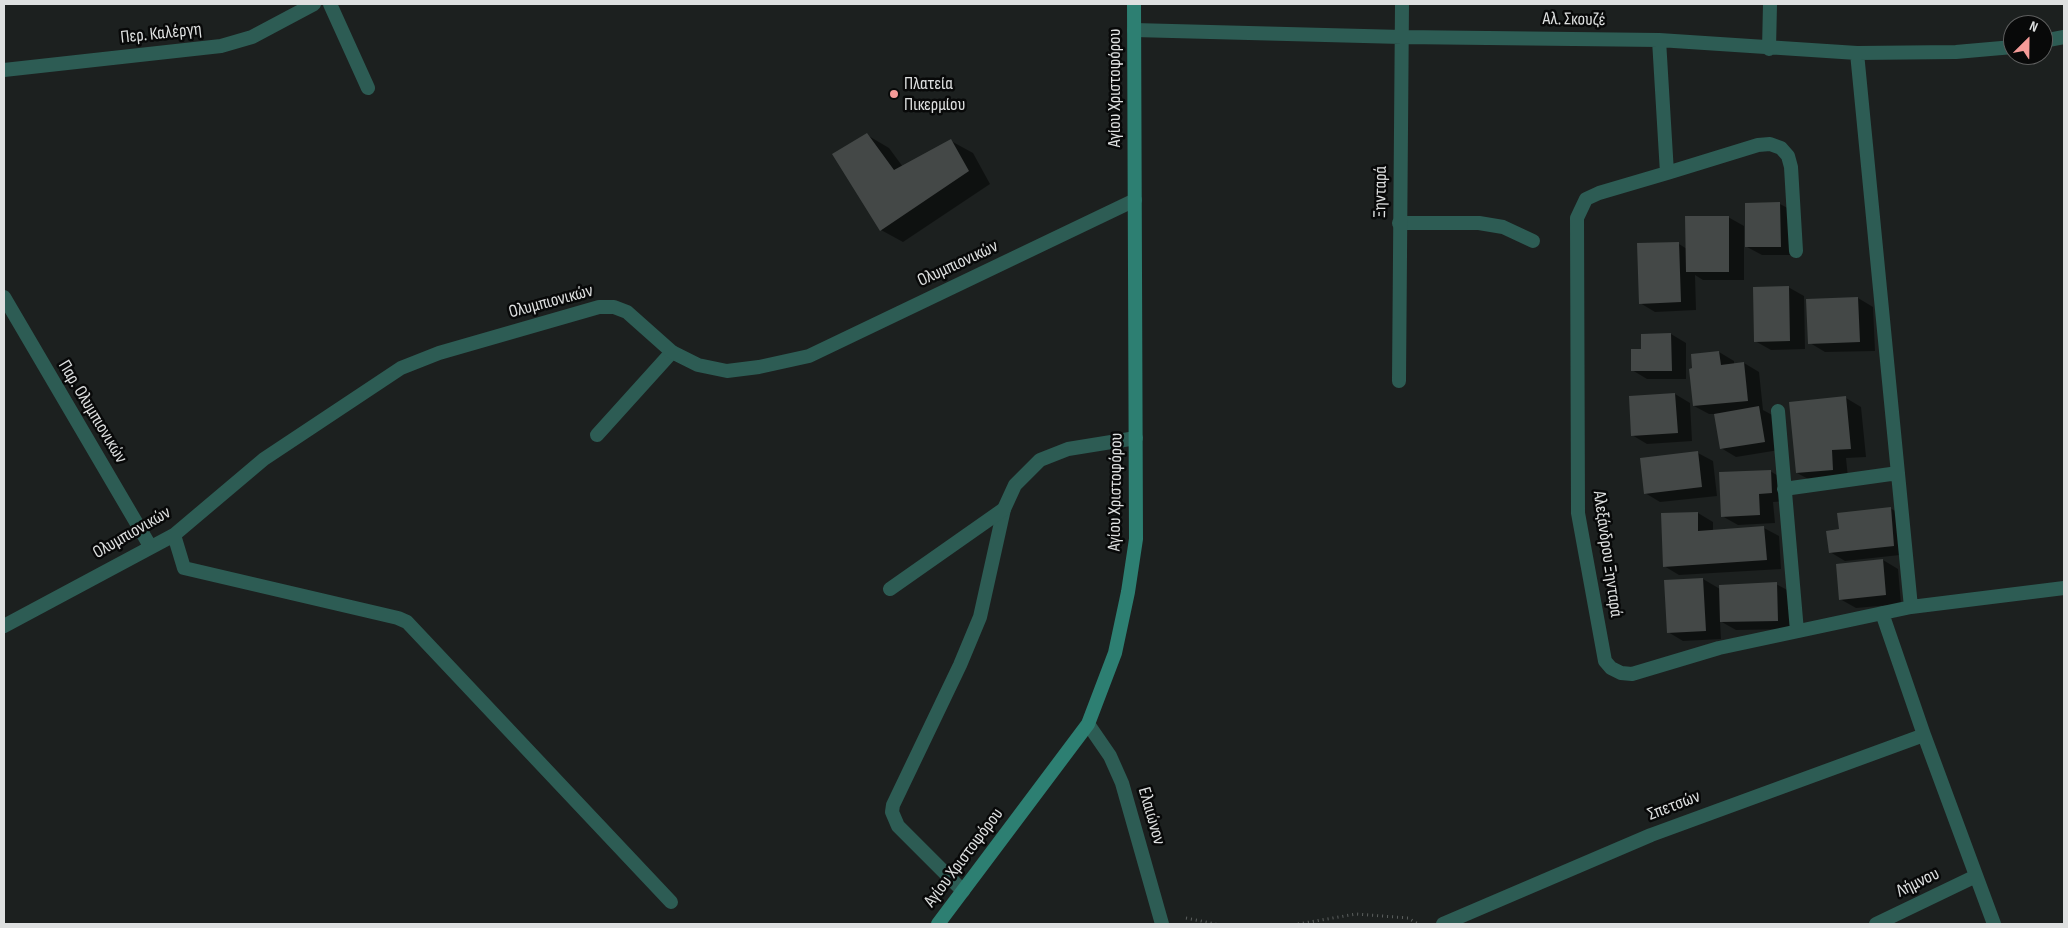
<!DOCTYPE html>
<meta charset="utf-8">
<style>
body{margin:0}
#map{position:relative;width:2068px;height:928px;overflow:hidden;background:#1c201f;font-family:"Sofia Sans Condensed",sans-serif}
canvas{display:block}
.frame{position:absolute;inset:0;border:5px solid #dee0e0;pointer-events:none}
.north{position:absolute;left:2003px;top:15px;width:50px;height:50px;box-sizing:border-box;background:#080909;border:1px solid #5e5f5f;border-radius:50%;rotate:23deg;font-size:14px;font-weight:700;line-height:20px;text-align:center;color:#dee0e0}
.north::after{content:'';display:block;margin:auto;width:18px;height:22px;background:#f59b98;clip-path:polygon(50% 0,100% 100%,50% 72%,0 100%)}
</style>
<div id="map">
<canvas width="2068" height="928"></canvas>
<div class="frame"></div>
<div class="north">N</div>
</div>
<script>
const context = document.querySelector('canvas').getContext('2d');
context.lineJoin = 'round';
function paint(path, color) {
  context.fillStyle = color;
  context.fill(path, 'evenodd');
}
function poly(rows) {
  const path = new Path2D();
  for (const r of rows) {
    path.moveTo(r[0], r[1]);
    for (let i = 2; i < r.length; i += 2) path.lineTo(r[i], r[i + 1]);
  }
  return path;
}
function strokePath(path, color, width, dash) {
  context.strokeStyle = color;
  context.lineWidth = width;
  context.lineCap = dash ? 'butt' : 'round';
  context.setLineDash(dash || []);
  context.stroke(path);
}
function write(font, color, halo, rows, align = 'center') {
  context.font = font + ' "Sofia Sans Condensed",sans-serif';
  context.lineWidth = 5;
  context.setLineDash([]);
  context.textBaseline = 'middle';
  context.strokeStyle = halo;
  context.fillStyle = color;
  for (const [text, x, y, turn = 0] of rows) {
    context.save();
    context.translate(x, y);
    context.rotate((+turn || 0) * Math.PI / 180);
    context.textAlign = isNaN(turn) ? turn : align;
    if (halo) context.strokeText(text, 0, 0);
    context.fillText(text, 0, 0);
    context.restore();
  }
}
const shadow = poly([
 [867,135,889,148,903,167,951,141,973,153,990,184,903,242,881,230],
 [1780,204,1795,212,1795,255,1762,255,1747,247],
 [1728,217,1744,226,1744,280,1703,280,1695,275,1696,310,1655,312,1640,303,1679,244,1687,249],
 [1788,287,1804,296,1805,349,1771,350,1755,341],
 [1858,298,1873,307,1875,351,1825,352,1810,343,1808,300],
 [1671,334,1686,343,1686,379,1647,379,1632,370],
 [1719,352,1734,361,1734,364,1744,363,1759,372,1763,410,1774,416,1779,450,1736,457,1721,448,1715,414,1709,414,1694,406],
 [1675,394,1690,403,1692,441,1647,444,1632,435],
 [1846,398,1861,407,1866,457,1846,458,1848,478,1812,481,1797,473],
 [1698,453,1713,461,1717,496,1660,502,1645,493],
 [1770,471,1785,480,1787,501,1773,502,1775,523,1738,525,1722,516],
 [1890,508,1906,517,1909,554,1845,561,1830,552,1840,530],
 [1698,513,1713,522,1713,531,1764,528,1779,536,1781,569,1679,575,1664,566],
 [1883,560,1898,569,1901,604,1856,608,1840,599],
 [1703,579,1720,589,1776,584,1791,592,1792,629,1736,630,1720,621,1721,639,1683,641,1668,632,1665,581]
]);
const building = poly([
 [867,133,894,170,951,139,969,171,880,231,832,154],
 [1780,202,1781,247,1745,247,1745,203],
 [1685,216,1729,216,1729,272,1686,272],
 [1679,242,1681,302,1639,304,1637,243],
 [1789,286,1790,341,1754,342,1753,287],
 [1858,297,1860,342,1808,344,1806,299],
 [1671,333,1672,371,1631,371,1631,349,1641,349,1641,334],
 [1719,351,1721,365,1744,362,1748,401,1693,406,1689,369,1692,368,1691,354],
 [1675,393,1678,433,1631,436,1629,396],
 [1846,396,1851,449,1832,450,1833,470,1796,473,1789,402],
 [1759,406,1765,442,1720,449,1714,414],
 [1698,451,1702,487,1644,494,1640,458],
 [1771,470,1772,493,1759,494,1760,515,1721,517,1719,472],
 [1891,507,1894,546,1829,553,1826,531,1839,529,1837,513],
 [1698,512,1698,531,1764,526,1767,560,1663,567,1661,513],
 [1883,559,1886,595,1839,600,1836,564],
 [1703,578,1706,631,1667,633,1664,580],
 [1777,582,1778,621,1720,622,1719,585]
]);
const path = poly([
 [1186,918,1216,924],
 [1298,924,1356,914,1408,918,1418,924]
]);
const service = poly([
 [1399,223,1479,223,1503,227,1533,241],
 [597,435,672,352],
 [963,891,898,826,892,812,893,805,960,665,980,617,1004,509]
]);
const minor = poly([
 [330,4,368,88],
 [1134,30,1402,37,1659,40,1857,53,1956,52,2013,47],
 [1659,40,1667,173,1599,193,1586,199,1577,218,1578,513,1605,661,1611,668,1621,673,1632,674,1719,648,1911,607,2064,588],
 [2043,41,2064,37],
 [1769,49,1770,4],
 [1857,53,1911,607],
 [4,70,221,46,252,37,314,4],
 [1667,173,1758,145,1770,144,1781,148,1788,156,1791,167,1796,251],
 [4,297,150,546],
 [1399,381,1402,4],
 [1778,411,1797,631],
 [1784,489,1898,473],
 [174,535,184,568,398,618,407,622,671,902],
 [890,589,1004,509,1015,485,1040,460,1068,449,1136,438],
 [1882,613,1924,735,1994,924],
 [4,626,174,535,264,459,401,368,439,353,599,307,614,307,627,312,672,352,698,365,727,371,759,367,809,356,1135,200],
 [1088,724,1110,756,1122,783,1162,924],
 [1443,924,1651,835,1924,735],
 [1876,924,1976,876]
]);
const secondary = poly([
 [938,924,1088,724,1115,653,1128,592,1136,539,1134,4]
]);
const markers = [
 [894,94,5,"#f59b98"]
];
const streetNames = [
 ["Αλ. Σκουζέ",1574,20,1],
 ["Περ. Καλέργη",161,34,-6],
 ["Αγίου Χριστοφόρου",1115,88,-90],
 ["Ξηνταρά",1381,192,-89],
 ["Ολυμπιονικών",958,264,-25],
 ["Ολυμπιονικών",551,302,-15],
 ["Παρ. Ολυμπιονικών",92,412,59],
 ["Αγίου Χριστοφόρου",1116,492,-89],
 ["Ολυμπιονικών",132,533,-30],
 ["Αλεξάνδρου Ξηνταρά",1607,554,82],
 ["Σπετσών",1674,806,-21],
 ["Ελαιώνον",1151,816,74],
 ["Αγίου Χριστοφόρου",964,858,-53],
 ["Λήμνου",1918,883,-26]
];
const poiNames = [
 ["Πλατεία",904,84],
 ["Πικερμίου",904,105]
];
paint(shadow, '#0007');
paint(building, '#444847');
strokePath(path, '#5b5f5e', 3, [1, 4]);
strokePath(service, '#2d5c54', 14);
strokePath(minor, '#2d5c54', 14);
strokePath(secondary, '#2d7f72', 14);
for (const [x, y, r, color] of markers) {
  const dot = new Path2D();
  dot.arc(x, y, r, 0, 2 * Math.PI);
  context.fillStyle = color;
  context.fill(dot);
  strokePath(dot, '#080909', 2);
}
write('18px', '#dee0e0', '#080909', streetNames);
write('18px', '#dee0e0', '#080909', poiNames, 'left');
</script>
